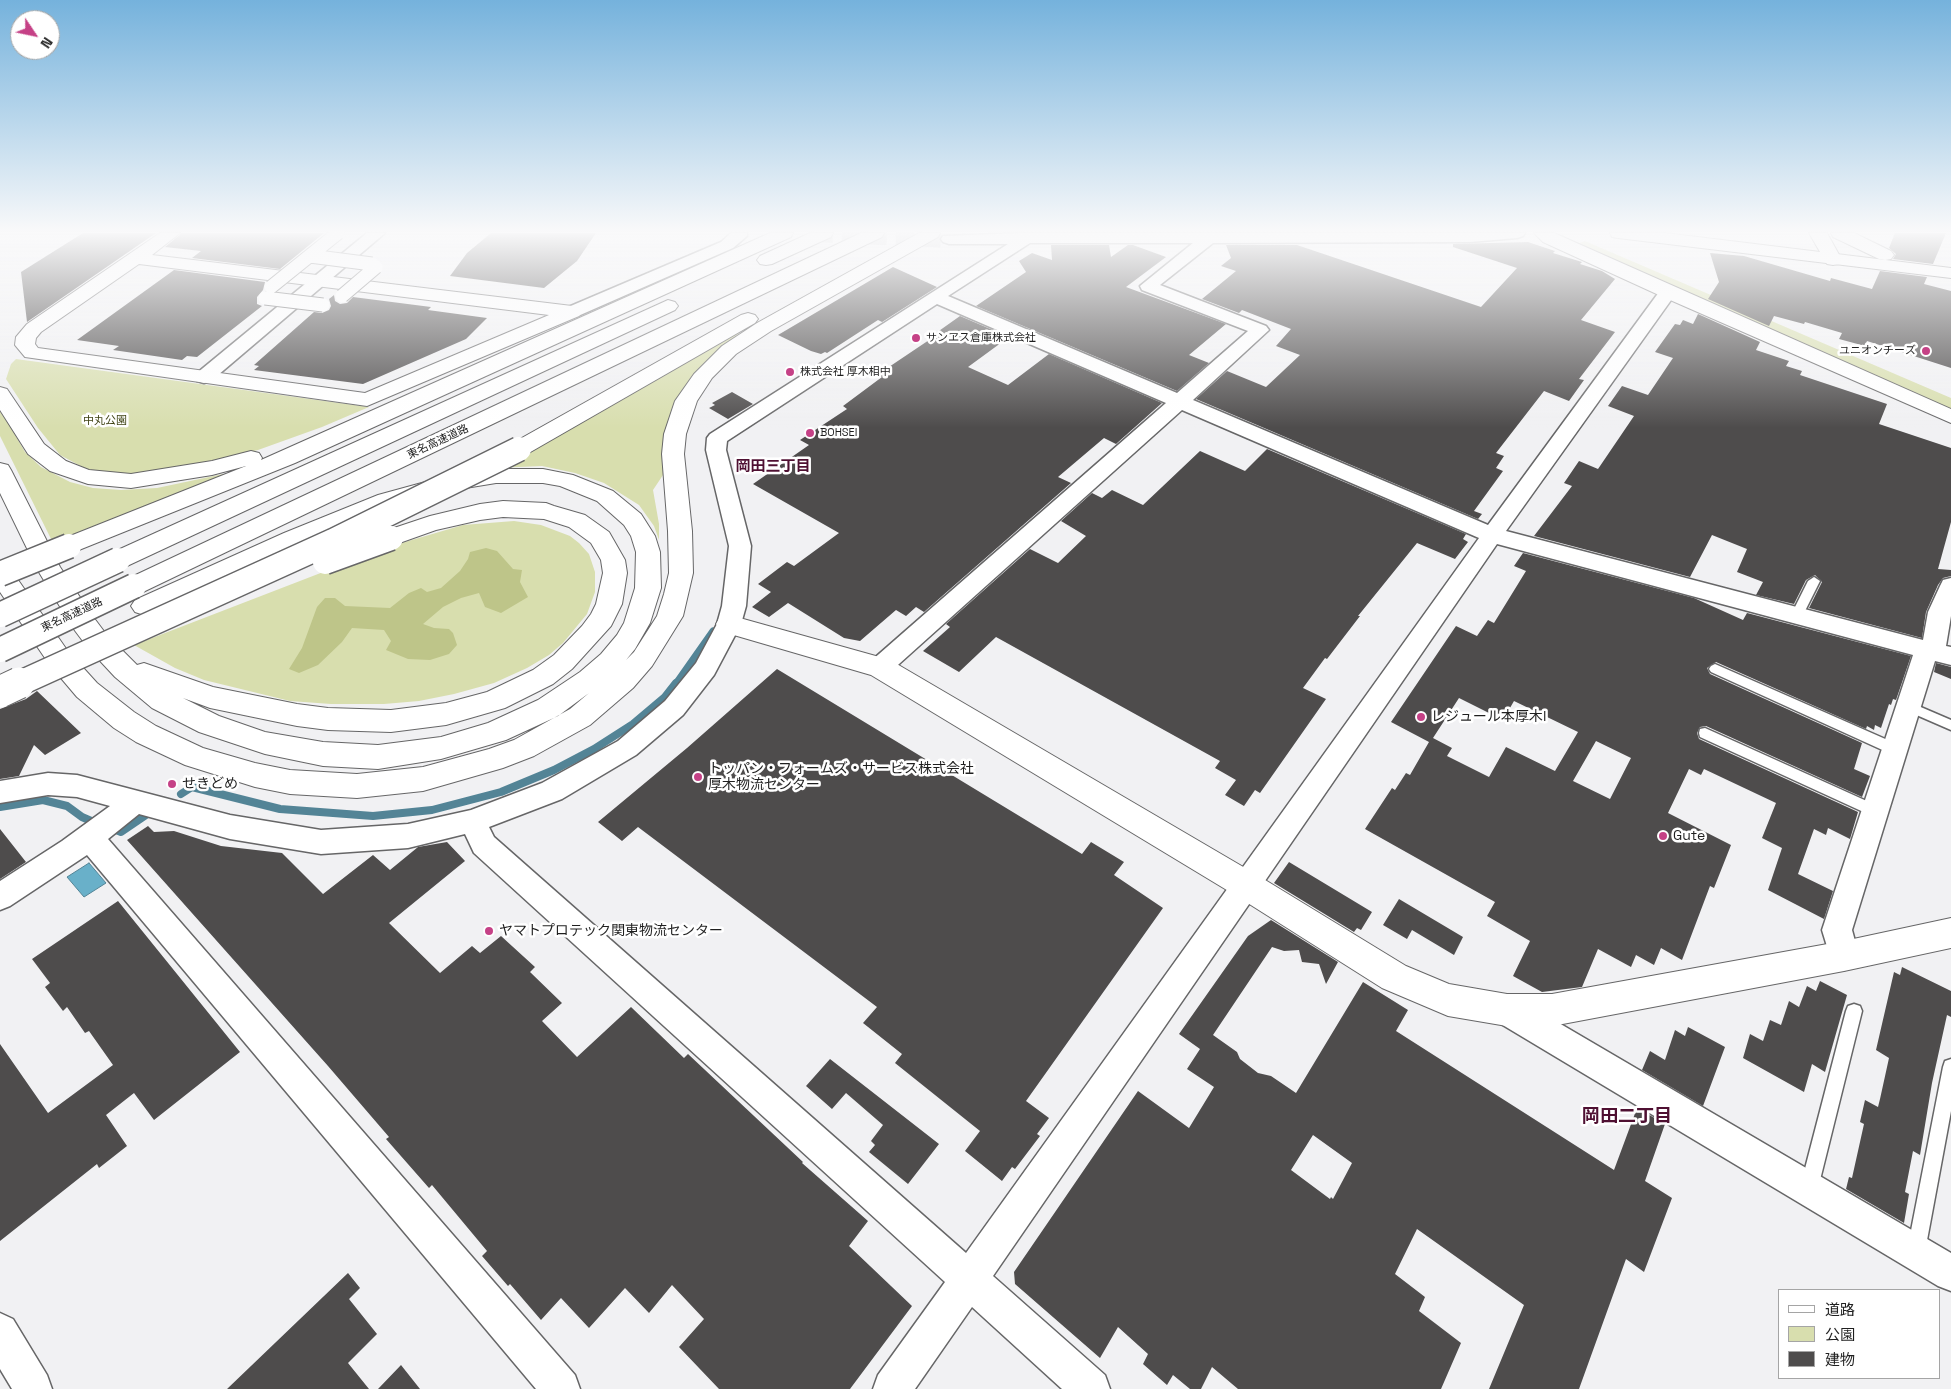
<!DOCTYPE html>
<meta charset="utf-8">
<style>
body{margin:0}
#map{position:relative;width:1951px;height:1389px;overflow:hidden;background:#f1f1f3;font-family:"Space Grotesk","Noto Sans JP",sans-serif}
canvas{display:block}
.legend{position:absolute;left:1778px;top:1289px;width:162px;height:90px;box-sizing:border-box;background:#fff;border:1px solid #a5a5a5;margin:0;padding:6px 9px;list-style:none;font-size:15px;color:#1f1f1f}
.legend li{display:flex;align-items:center;gap:10px;height:25px}
.legend b{width:25px;border:1px solid #a5a5a5}
.north{position:absolute;left:10px;top:10px;width:50px;height:50px;box-sizing:border-box;background:#fff;border:1px solid #a5a5a5;border-radius:50%;rotate:124deg;font-size:14px;font-weight:700;line-height:20px;text-align:center;color:#1f1f1f}
.north::after{content:'';display:block;margin:auto;width:18px;height:22px;background:#c54186;clip-path:polygon(50% 0,100% 100%,50% 72%,0 100%)}
</style>
<div id="map">
<canvas width="1951" height="1389"></canvas>
<ul class="legend">
<li><b style="height:6px;background:#fff"></b>道路</li>
<li><b style="height:14px;background:#d8deae"></b>公園</li>
<li><b style="height:14px;background:#4e4c4c"></b>建物</li>
</ul>
<div class="north">N</div>
</div>
<script>
const context = document.querySelector('canvas').getContext('2d');
context.lineJoin = 'round';
function paint(path, color) {
  context.fillStyle = color;
  context.fill(path, 'evenodd');
}
function poly(rows) {
  const path = new Path2D();
  for (const r of rows) {
    path.moveTo(r[0], r[1]);
    for (let i = 2; i < r.length; i += 2) path.lineTo(r[i], r[i + 1]);
  }
  return path;
}
function strokePath(path, color, width, dash) {
  context.strokeStyle = color;
  context.lineWidth = width;
  context.lineCap = dash ? 'butt' : 'round';
  context.setLineDash(dash || []);
  context.stroke(path);
}
function write(font, color, halo, rows, align = 'center') {
  context.font = font + ' "Space Grotesk","Noto Sans JP",sans-serif';
  context.lineWidth = 5;
  context.setLineDash([]);
  context.textBaseline = 'middle';
  context.strokeStyle = halo;
  context.fillStyle = color;
  for (const [text, x, y, turn = 0] of rows) {
    context.save();
    context.translate(x, y);
    context.rotate((+turn || 0) * Math.PI / 180);
    context.textAlign = isNaN(turn) ? turn : align;
    if (halo) context.strokeText(text, 0, 0);
    context.fillText(text, 0, 0);
    context.restore();
  }
}
const green = poly([
 [1585,241,1951,398,1951,412,1574,245],
 [742,331,703,364,691,377,679,397,663,475,653,490,659,524,659,540,654,526,639,505,604,483,575,473,542,466,496,468,556,437],
 [16,359,369,407,322,427,258,450,187,466,134,474,90,471,60,455,38,428,6,379,11,364],
 [0,409,25,452,41,467,70,482,93,488,121,490,157,488,228,473,54,545,0,436],
 [514,521,541,525,570,536,579,543,589,554,595,572,595,592,587,614,563,643,549,655,527,668,494,683,454,694,419,701,384,704,331,704,290,701,204,680,175,668,134,645,388,547,463,525]
]);
const forest = poly([
 [486,548,497,551,513,569,522,570,520,582,528,597,501,613,485,607,479,593,461,598,443,607,423,624,434,628,449,629,453,633,457,645,449,654,430,660,408,659,386,650,391,641,384,630,352,628,342,642,318,665,299,673,289,669,302,648,317,607,325,598,335,598,345,606,390,608,409,593,421,588,427,592,441,588,460,571,468,559,470,552]
]);
const water = poly([
 [89,863,106,883,84,897,67,877,89,863]
]);
const streamFar1 = poly([
 [675,685,713,631]
]);
const stream = poly([
 [181,794,192,787,280,809,373,816,432,810,501,792,554,770,594,749,633,724,665,697,676,683],
 [0,807,43,800,67,806,82,817,98,824],
 [109,827,121,832,146,815]
]);
const building = poly([
 [83,233,156,233,27,322,21,272],
 [182,233,324,233,280,269,192,258,201,251,165,247],
 [491,233,596,233,577,261,544,288,450,276,467,253],
 [1895,233,1946,233,1933,264,1893,259,1896,254,1889,248],
 [1528,242,1555,251,1553,253,1582,262,1580,264,1602,271,1615,279,1581,320,1615,332,1579,379,1584,380,1569,401,1544,391,1496,453,1504,456,1496,468,1503,471,1474,511,1482,514,1478,519,1196,399,1227,371,1266,387,1300,355,1276,346,1291,329,1242,310,1239,313,1202,299,1236,271,1221,266,1231,258,1226,245,1297,245,1481,307,1517,268,1453,247,1453,244],
 [1051,245,1109,245,1111,257,1128,245,1133,245,1166,257,1126,287,1226,324,1189,355,1209,363,1177,391,976,306,1026,272,1019,261,1032,253,1052,260],
 [1710,253,1744,256,1830,281,1831,278,1872,289,1880,271,1927,277,1924,284,1951,291,1951,368,1867,341,1865,346,1839,339,1842,333,1805,322,1804,324,1774,316,1769,326,1708,299,1719,282],
 [893,267,937,287,882,322,878,320,827,353,825,352,821,354,811,351,778,335],
 [174,270,265,282,263,290,257,297,257,304,262,306,197,357,187,356,182,360,113,350,119,346,77,340],
 [334,295,335,301,340,304,347,303,353,297,431,307,428,310,487,318,466,339,363,384,254,370,259,366,254,365,314,312,322,313,329,310,331,306,329,299],
 [1698,314,1760,342,1756,350,1789,361,1786,366,1802,371,1800,375,1887,404,1879,424,1951,448,1951,522,1938,569,1951,570,1951,576,1943,578,1938,585,1926,612,1922,638,1809,608,1822,582,1815,575,1806,580,1794,604,1756,595,1763,582,1737,572,1747,549,1712,535,1690,577,1534,536,1572,486,1564,483,1579,461,1598,469,1634,416,1608,406,1622,386,1648,395,1673,358,1655,352,1675,324,1680,325,1683,320,1693,324],
 [960,316,1009,337,968,367,1008,385,1049,354,1162,403,1116,444,1104,438,1058,477,1071,483,924,612,916,607,906,616,896,610,860,641,844,638,788,603,769,617,752,607,771,592,758,584,787,562,794,566,839,533,753,484,809,445,800,440,847,409,843,406,882,377,877,375,938,334,936,333],
 [732,392,753,404,728,419,709,408,715,405,712,403],
 [1267,449,1466,534,1463,539,1468,542,1455,559,1417,543,1358,616,1360,616,1327,659,1325,658,1303,688,1326,699,1260,793,1255,790,1244,806,1225,795,1236,780,1215,768,1220,761,996,637,959,672,923,651,950,627,946,624,1030,549,1058,563,1086,536,1061,521,1092,493,1102,498,1112,490,1143,505,1200,451,1245,471],
 [1523,553,1694,598,1743,620,1747,613,1911,656,1896,700,1893,699,1891,705,1889,704,1881,728,1875,725,1874,730,1867,726,1866,729,1716,662,1707,668,1710,674,1862,743,1854,769,1870,776,1862,797,1706,726,1700,727,1697,733,1699,739,1858,812,1850,839,1828,828,1826,835,1814,829,1798,874,1833,891,1824,919,1768,890,1782,848,1762,838,1776,803,1704,769,1701,775,1689,769,1668,813,1731,845,1714,888,1710,886,1682,960,1661,948,1654,965,1636,955,1631,967,1598,949,1582,987,1542,992,1513,976,1530,941,1487,916,1495,902,1365,829,1392,788,1395,790,1406,773,1410,775,1429,742,1391,722,1456,626,1477,636,1488,620,1494,623,1526,571,1514,566],
 [1459,698,1503,720,1514,701,1578,732,1555,771,1506,747,1489,777,1447,756,1452,748,1433,738],
 [1596,741,1631,758,1610,799,1573,781],
 [1936,663,1951,667,1951,679,1934,672],
 [777,669,1082,854,1091,842,1124,862,1114,875,1163,908,1026,1101,1049,1118,1037,1134,1040,1136,1015,1169,1012,1167,1002,1181,965,1151,980,1131,895,1063,902,1054,863,1023,877,1007,638,827,622,841,598,822,687,748],
 [37,691,81,733,45,755,34,745,19,776,0,779,0,709,26,699],
 [148,826,154,832,174,831,221,846,282,853,323,894,373,855,390,870,418,847,447,842,465,861,389,923,440,973,472,946,480,953,501,936,535,967,530,972,562,1003,542,1021,577,1057,631,1007,684,1058,688,1054,803,1162,802,1163,868,1221,849,1246,912,1306,850,1389,719,1389,679,1347,704,1319,672,1285,649,1313,625,1288,589,1328,561,1298,541,1320,510,1284,508,1286,482,1256,487,1251,432,1185,429,1188,386,1139,389,1137,328,1066,127,840],
 [0,829,26,862,0,879],
 [1289,862,1372,912,1361,930,1357,928,1354,932,1274,883],
 [1399,899,1463,937,1454,955,1412,930,1407,939,1383,925],
 [118,901,240,1052,154,1120,134,1093,106,1115,127,1146,99,1168,97,1164,0,1241,0,1044,48,1113,113,1065,89,1031,85,1033,67,1007,63,1011,45,987,50,983,32,959],
 [1271,920,1338,962,1326,984,1319,964,1302,962,1299,950,1284,951,1272,947,1213,1035,1237,1052,1240,1059,1258,1073,1271,1076,1296,1093,1363,982,1408,1010,1396,1031,1614,1170,1637,1108,1665,1124,1645,1181,1672,1198,1644,1272,1626,1259,1579,1389,1489,1389,1524,1305,1417,1229,1395,1274,1425,1297,1419,1311,1461,1343,1441,1389,1238,1389,1212,1367,1201,1389,1190,1389,1173,1375,1167,1385,1143,1364,1148,1354,1118,1327,1100,1358,1015,1284,1014,1272,1138,1091,1189,1128,1214,1087,1187,1069,1200,1049,1179,1034,1248,936],
 [1313,1135,1352,1163,1333,1199,1331,1197,1330,1199,1291,1170],
 [1902,967,1951,991,1951,1017,1947,1015,1932,1083,1920,1155,1913,1151,1905,1192,1909,1194,1904,1223,1846,1189,1849,1177,1852,1178,1864,1124,1860,1122,1865,1100,1878,1107,1880,1099,1889,1058,1876,1050,1894,972,1900,975],
 [1820,981,1847,995,1825,1072,1812,1064,1804,1092,1743,1058,1750,1034,1763,1041,1770,1020,1781,1025,1789,1001,1799,1007,1807,986,1816,991],
 [1688,1027,1725,1047,1703,1106,1642,1070,1650,1051,1665,1060,1675,1030,1685,1036],
 [830,1059,939,1144,908,1184,869,1152,875,1145,871,1141,883,1125,846,1093,832,1109,806,1086],
 [348,1273,360,1288,349,1299,377,1334,348,1363,369,1389,227,1389],
 [401,1365,420,1389,378,1389]
]);
const minorTunnel = poly([
 [815,233,949,239]
]);
const service = poly([
 [1814,577,1820,581,1803,615,1801,618,1793,618,1791,615,1808,581,1814,577],
 [1715,664,1899,745,1901,749,1899,753,1894,754,1889,753,1711,672,1709,669,1711,666,1715,664],
 [1909,702,1951,720,1951,730,1905,710,1903,707,1905,704,1909,702],
 [1705,728,1880,807,1882,811,1880,815,1875,817,1870,815,1700,737,1699,733,1700,729,1705,728],
 [1854,1004,1860,1006,1862,1011,1818,1188,1815,1194,1809,1197,1803,1194,1800,1188,1846,1011,1848,1006,1854,1004],
 [1951,1059,1951,1111,1925,1251,1922,1257,1916,1260,1910,1257,1907,1251,1943,1067,1945,1061,1951,1059]
]);
const minor = poly([
 [367,233,385,233,211,381,204,383,197,381,195,377,197,373,367,233],
 [731,233,747,233,747,236,733,248,578,316,572,317,566,316,563,312,566,308,721,242,731,233],
 [1525,233,1523,236,1517,238,1470,242,1213,243,1160,285,1266,326,1269,330,1193,400,1488,525,1662,288,1674,288,1677,292,1674,296,1506,531,1923,640,1928,612,1940,586,1943,580,1951,578,1951,616,1946,646,1951,647,1951,665,1935,661,1852,930,1859,956,1855,966,1844,970,1833,966,1822,930,1913,655,1497,544,993,1276,1105,1375,1110,1389,1062,1389,972,1307,915,1389,873,1389,878,1375,945,1282,474,853,465,834,408,848,321,854,230,839,139,814,108,839,575,1375,580,1389,536,1389,87,855,10,906,0,910,0,881,62,841,110,806,77,797,48,795,0,803,0,781,48,773,77,775,230,815,321,830,408,824,471,810,542,783,618,741,665,701,696,663,717,624,722,606,729,546,706,450,707,438,710,434,1008,244,949,244,943,242,941,239,943,236,1024,233,1525,233],
 [1030,243,1193,243,1140,286,1142,290,1248,331,1177,393,948,296,1030,243],
 [937,304,1166,403,871,661,868,667,871,673,880,676,889,673,1182,410,1479,538,966,1253,494,837,489,827,562,799,636,755,683,715,714,675,741,624,746,606,751,546,726,450,727,441,937,304],
 [1507,995,1518,999,1951,1253,1951,1291,1938,1286,1496,1021,1491,1010,1496,999,1507,995],
 [0,1313,13,1319,47,1375,52,1389,12,1389,0,1369,0,1313]
]);
const tertiary = poly([
 [160,233,180,233,152,255,572,306,579,308,582,312,579,316,367,406,25,357,15,345,16,337,27,324,160,233],
 [139,264,549,315,365,393,38,348,35,344,36,338,41,332,139,264],
 [1534,233,1554,233,1951,409,1951,423,1661,296,1543,242,1534,233],
 [729,615,890,660,1257,875,1406,966,1449,984,1507,994,1552,994,1844,941,1951,918,1951,948,1844,971,1552,1026,1507,1026,1448,1016,1382,988,1235,895,871,675,720,631,716,624,720,617,729,615]
]);
const primary = poly([
 [1809,233,1827,233,1842,260,1839,264,1833,265,1827,264,1809,233],
 [1831,233,1854,233,1891,251,1894,255,1891,259,1885,260,1879,259,1833,237,1831,233]
]);
const trunk = poly([
 [1610,233,1665,233,1951,268,1951,278,1618,238,1612,237,1610,233]
]);
const motorway = poly([
 [770,233,793,233,791,237,295,463,69,554,60,552,57,546,60,540,246,466,212,475,131,488,88,484,50,471,28,454,0,410,0,387,7,389,44,444,66,461,89,470,131,474,212,461,251,451,259,453,262,458,261,460,770,233],
 [810,233,833,233,831,237,772,264,766,265,760,264,757,260,760,256,810,233],
 [861,233,884,233,882,237,143,592,134,595,125,592,121,586,125,580,861,233],
 [919,233,940,233,938,237,771,331,736,354,712,378,697,401,686,434,684,454,692,531,693,573,683,616,652,666,633,688,590,725,534,756,503,768,423,791,357,798,290,794,255,787,185,765,136,742,114,728,77,697,49,664,0,592,0,564,9,567,67,650,97,683,134,712,156,726,203,748,255,763,290,770,357,774,423,767,489,749,514,740,570,709,589,693,558,716,506,740,441,759,378,769,323,766,265,754,199,732,152,708,115,677,88,648,73,628,37,569,0,493,0,463,8,465,11,470,60,567,91,614,106,634,137,665,144,663,213,687,297,704,328,708,391,710,446,703,487,692,533,670,554,655,582,626,591,614,596,604,603,573,601,560,591,543,569,527,544,519,503,517,480,520,436,530,391,546,382,544,379,538,382,532,430,516,480,504,503,501,546,503,554,506,585,515,609,532,625,560,627,573,622,604,611,626,572,669,553,684,505,708,446,725,391,732,328,730,297,726,210,708,183,698,219,716,265,732,323,742,378,745,441,737,488,723,538,700,580,672,601,654,617,635,624,623,635,588,636,552,631,536,624,525,597,501,560,486,543,483,496,483,441,492,394,505,302,545,153,612,144,615,135,612,131,606,135,600,284,533,378,495,440,478,496,469,543,469,573,475,613,491,641,514,655,536,660,552,661,588,650,623,635,649,626,660,634,652,657,616,664,594,669,573,668,531,662,454,664,434,675,401,694,374,722,346,757,323,919,233],
 [668,300,675,302,678,306,675,310,127,566,118,568,109,566,106,560,109,554,668,300],
 [748,313,755,315,758,319,755,323,527,454,519,456,511,454,508,449,511,444,741,315,748,313]
]);
const pedestrianBridge = poly([
 [310,256,372,264],
 [271,287,338,233],
 [342,296,376,267],
 [265,298,323,305]
]);
const motorwayBridgeFar1 = poly([
 [325,562,391,538],
 [0,574,69,546],
 [0,615,118,560],
 [0,650,134,586],
 [16,685,333,541,519,449]
]);
const motorwayBridge = poly([
 [0,692,19,683]
]);
const markers = [
 [916,338,5,"#c54186"],
 [1926,351,5,"#c54186"],
 [790,372,5,"#c54186"],
 [810,433,5,"#c54186"],
 [1421,717,5,"#c54186"],
 [698,777,5,"#c54186"],
 [172,784,5,"#c54186"],
 [1663,836,5,"#c54186"],
 [489,931,5,"#c54186"]
];
const farPoinames = [
 ["サンヱス倉庫株式会社",926,338],
 ["ユニオンチーズ",1916,351,"right"],
 ["株式会社 厚木相中",800,372],
 ["BOHSEI",820,433]
];
const farParknames = [
 ["中丸公園",105,421]
];
const farStreetnames = [
 ["東名高速道路",438,442,-25],
 ["東名高速道路",72,615,-25]
];
const poiNames = [
 ["レジュール本厚木I",1431,717],
 ["トッパン・フォームズ・サービス株式会社",708,769],
 ["厚木物流センター",708,785],
 ["せきどめ",182,784],
 ["Gute",1673,836],
 ["ヤマトプロテック関東物流センター",499,931]
];
const neighbourhoodNames = [
 ["岡田三丁目",773,467]
];
const nearNeighbourhoodnames = [
 ["岡田二丁目",1627,1117]
];
paint(green, '#d8deae');
paint(forest, '#bec589');
paint(water, '#69b0c9');
strokePath(water, '#538496', 1);
strokePath(streamFar1, '#538496', 7);
strokePath(stream, '#538496', 8);
paint(building, '#4e4c4c');
strokePath(minorTunnel, '#c7c7c9', 18, [18, 9]);
strokePath(service, '#666667', 3);
strokePath(minor, '#666667', 3);
strokePath(tertiary, '#666667', 2);
strokePath(primary, '#666667', 2);
strokePath(trunk, '#666667', 2);
strokePath(motorway, '#666667', 2);
paint(service, '#fff');
paint(minor, '#fff');
paint(tertiary, '#fff');
paint(primary, '#fff');
paint(trunk, '#fff');
paint(motorway, '#fff');
strokePath(pedestrianBridge, '#666667', 15, []);
strokePath(motorwayBridgeFar1, '#666667', 27, []);
strokePath(motorwayBridge, '#666667', 33, []);
strokePath(pedestrianBridge, '#fff', 13);
strokePath(motorwayBridgeFar1, '#fff', 24);
strokePath(motorwayBridge, '#fff', 31);
const sky = context.createLinearGradient(0, 0, 0, 428);
sky.addColorStop(0, '#75b2dc');
sky.addColorStop(0.54, '#f9f9fa');
sky.addColorStop(1, '#f9f9fa00');
context.fillStyle = sky;
context.fillRect(0, 0, 1951, 428);
for (const [x, y, r, color] of markers) {
  const dot = new Path2D();
  dot.arc(x, y, r, 0, 2 * Math.PI);
  context.fillStyle = color;
  context.fill(dot);
  strokePath(dot, '#fff', 2);
}
write('11px', '#1f1f1f', '#fff', farPoinames, 'left');
write('11px', '#3f4315', '#fff', farParknames);
write('11px', '#1f1f1f', '#fff', farStreetnames);
write('14px', '#1f1f1f', '#fff', poiNames, 'left');
write('bold 15px', '#4f1032', '#fff', neighbourhoodNames);
write('bold 18px', '#4f1032', '#fff', nearNeighbourhoodnames);
</script>
